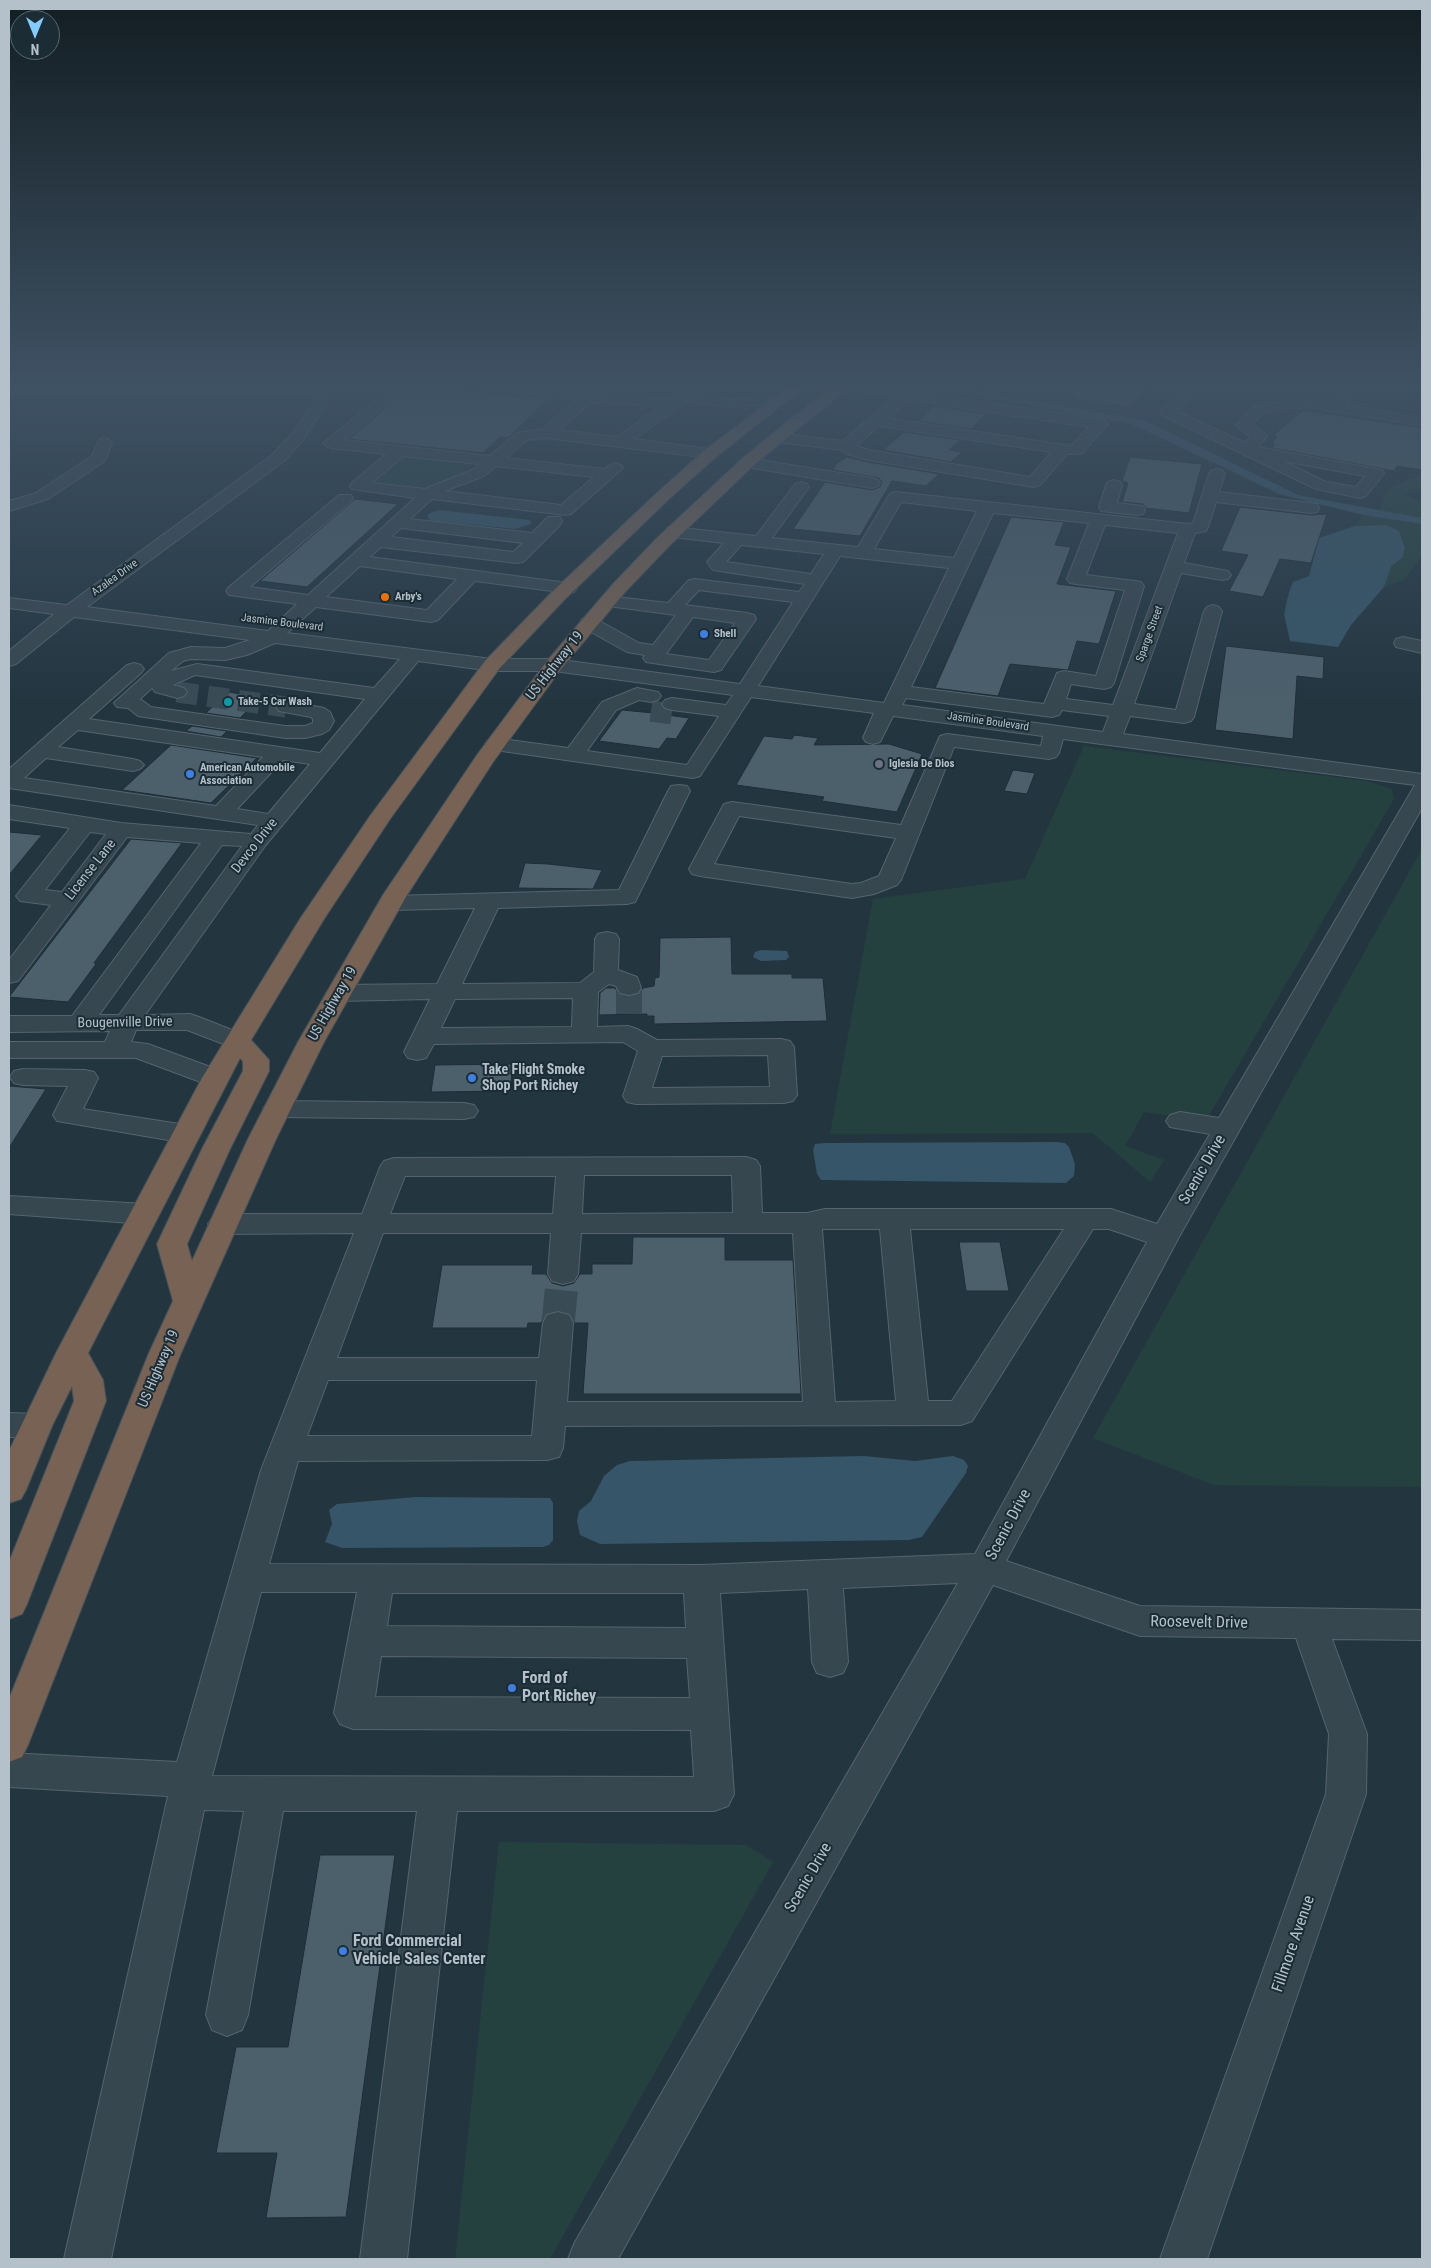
<!DOCTYPE html>
<style>
body{margin:0}
#map{position:relative;width:1431px;height:2268px;overflow:hidden;background:#233640;font-family:"Roboto Condensed",sans-serif}
canvas{display:block}
.frame{position:absolute;inset:0;border:10px solid #b4c1cb;pointer-events:none}
.north{position:absolute;left:10px;top:10px;width:50px;height:50px;box-sizing:border-box;background:#1c2c35;border:1px solid #596871;border-radius:50%;rotate:180deg;font-size:14px;font-weight:700;line-height:20px;text-align:center;color:#b4c1cb}
.north::after{content:'';display:block;margin:auto;width:18px;height:22px;background:#85ccfe;clip-path:polygon(50% 0,100% 100%,50% 72%,0 100%)}
</style>
<div id="map">
<canvas width="1431" height="2268"></canvas>
<div class="frame"></div>
<div class="north">N</div>
</div>
<script>
const context = document.querySelector('canvas').getContext('2d');
context.lineJoin = 'round';
function paint(path, color) {
  context.fillStyle = color;
  context.fill(path, 'evenodd');
}
function poly(rows) {
  const path = new Path2D();
  for (const r of rows) {
    path.moveTo(r[0], r[1]);
    for (let i = 2; i < r.length; i += 2) path.lineTo(r[i], r[i + 1]);
  }
  return path;
}
function strokePath(path, color, width, dash) {
  context.strokeStyle = color;
  context.lineWidth = width;
  context.lineCap = dash ? 'butt' : 'round';
  context.setLineDash(dash || []);
  context.stroke(path);
}
function write(font, color, halo, rows, align = 'center') {
  context.font = font + ' "Roboto Condensed",sans-serif';
  context.lineWidth = 4;
  context.setLineDash([]);
  context.textBaseline = 'middle';
  context.strokeStyle = halo;
  context.fillStyle = color;
  for (const [text, x, y, turn = 0] of rows) {
    context.save();
    context.translate(x, y);
    context.rotate((+turn || 0) * Math.PI / 180);
    context.textAlign = isNaN(turn) ? turn : align;
    if (halo) context.strokeText(text, 0, 0);
    context.fillText(text, 0, 0);
    context.restore();
  }
}
const green = poly([
 [405,455,474,462,468,471,461,475,422,489,372,484],
 [1422,476,1422,489,1405,495,1422,502,1422,518,1379,510,1388,490,1406,480],
 [1363,515,1422,524,1422,556,1404,580,1384,587,1391,567,1403,557,1405,548,1386,525,1355,526],
 [1084,746,1367,781,1392,789,1394,799,1208,1117,1179,1117,1144,1112,1125,1146,1164,1160,1150,1182,1093,1133,830,1134,873,899,1025,879],
 [1422,849,1422,1487,1214,1485,1093,1438],
 [499,1842,746,1845,773,1862,550,2259,455,2259]
]);
const water = poly([
 [920,386,949,386,1144,420,1298,495,1422,518,1422,524,1363,515,1279,494,1132,424],
 [439,510,530,520,531,524,515,529,435,521,428,519,428,514],
 [1386,525,1399,531,1405,548,1403,557,1391,567,1384,587,1351,625,1338,647,1290,641,1284,614,1289,592,1293,582,1309,576,1319,538,1355,526],
 [761,950,787,951,789,957,786,960,761,961,753,957,755,952],
 [1056,1142,1065,1143,1069,1147,1075,1164,1074,1176,1066,1183,821,1180,817,1174,813,1150,815,1144,826,1143],
 [864,1456,915,1461,953,1456,964,1460,968,1466,966,1473,922,1537,909,1540,600,1544,580,1535,577,1521,579,1511,591,1501,604,1476,617,1465,630,1461],
 [415,1497,550,1498,553,1503,553,1540,549,1545,543,1547,342,1548,325,1542,332,1524,329,1510,337,1504]
]);
const building = poly([
 [411,386,518,396,550,398,508,438,500,437,483,453,349,439,411,386],
 [1074,386,1150,386,1128,407,1073,398,1074,386],
 [934,406,986,414,971,429,918,421,934,406],
 [1303,410,1422,428,1422,470,1397,466,1394,471,1272,448,1275,444,1272,443,1277,437,1274,435,1303,410],
 [904,432,960,440,949,450,962,452,951,462,883,450,904,432],
 [847,457,868,462,939,474,926,486,892,481,860,536,793,529,825,482,872,490,880,487,882,482,879,478,833,470,836,464,847,457],
 [1130,457,1202,464,1189,513,1146,508,1143,504,1122,502,1128,483,1122,481,1130,457],
 [355,499,398,504,307,587,260,581,355,499],
 [1240,507,1311,515,1327,514,1311,563,1280,559,1263,597,1229,591,1248,555,1221,551,1240,507],
 [1011,517,1064,522,1055,545,1071,547,1057,584,1116,591,1099,644,1077,641,1068,670,1010,664,998,696,935,688,1011,517],
 [1226,646,1324,657,1323,679,1297,676,1293,739,1215,730,1226,646],
 [228,692,261,697,240,718,206,713,228,692],
 [622,710,653,713,689,718,676,739,667,738,659,749,599,741,622,710],
 [192,726,227,731,221,737,186,731,192,726],
 [794,735,818,738,814,745,889,744,922,754,897,812,822,801,824,797,736,785,764,736,792,739,794,735],
 [171,745,257,758,211,803,122,790,171,745],
 [1013,770,1035,773,1027,794,1004,791,1013,770],
 [9,832,42,835,9,875,9,832],
 [131,839,182,843,94,963,96,964,68,1002,9,997,131,839],
 [525,863,548,864,602,870,593,889,518,888,525,863],
 [731,937,732,974,792,974,792,978,823,978,827,1021,654,1024,654,1016,647,1016,647,1014,599,1015,600,993,606,988,615,988,620,995,629,997,638,995,643,988,654,986,655,978,659,977,660,938,731,937],
 [513,1064,510,1091,431,1092,435,1065,513,1064],
 [9,1086,46,1089,9,1148,9,1086],
 [633,1237,725,1237,725,1260,793,1260,801,1394,583,1394,588,1323,575,1323,569,1313,558,1310,547,1313,541,1323,528,1323,527,1328,432,1328,442,1265,533,1265,532,1274,546,1274,552,1283,563,1286,574,1283,580,1274,592,1274,592,1264,632,1264,633,1237],
 [959,1242,1000,1242,1009,1291,966,1291,959,1242],
 [320,1855,395,1855,346,2217,266,2218,277,2153,216,2153,236,2047,288,2047,320,1855]
]);
const minorTunnelFar2 = poly([
 [177,692,286,707],
 [651,711,673,714]
]);
const minorTunnelFar1 = poly([
 [629,988,629,1015]
]);
const minorTunnel = poly([
 [558,1323,563,1274]
]);
const minor = poly([
 [302,386,323,389,329,401,303,440,284,461,87,607,268,631,297,604,229,595,226,591,229,587,339,495,351,495,353,498,351,501,250,587,308,595,415,498,352,489,350,486,352,483,386,454,331,448,326,446,323,443,394,386,409,386,344,440,490,456,517,433,542,429,577,399,490,390,485,389,483,386,533,386,577,390,589,394,671,399,690,386,706,386,697,394,729,399,778,396,785,400,778,404,729,407,686,402,634,439,717,450,719,453,717,456,711,458,546,438,527,440,506,458,604,469,615,463,621,465,623,468,571,514,565,515,432,499,410,519,532,533,548,517,560,517,562,521,560,525,523,562,517,563,381,547,370,557,568,583,574,584,577,588,574,592,568,593,475,581,438,620,431,622,316,607,287,633,492,659,554,659,740,684,793,602,699,590,685,605,747,613,754,615,756,619,721,670,714,672,646,662,643,658,645,655,627,652,582,627,580,623,582,619,589,617,596,619,639,643,653,645,676,615,608,606,602,605,599,601,602,597,608,596,668,603,689,580,695,579,799,592,805,584,713,570,707,562,724,543,673,537,667,536,665,532,667,528,673,527,756,536,795,484,801,482,807,484,809,487,772,538,858,547,890,494,896,492,1188,524,1193,523,1209,474,1211,471,1217,469,1223,471,1225,474,1219,492,1311,503,1317,504,1319,508,1317,512,1311,513,1216,502,1208,527,1206,531,1195,533,1184,563,1222,570,1228,571,1231,575,1228,579,1222,580,1181,573,1134,704,1176,710,1204,611,1207,607,1213,605,1219,607,1222,611,1194,717,1191,721,1184,723,1130,716,1123,734,1422,774,1422,808,1179,1237,1006,1561,1140,1606,1422,1610,1422,1640,1332,1639,1367,1734,1366,1794,1207,2259,1160,2259,1326,1794,1329,1734,1296,1638,1140,1636,993,1585,618,2259,568,2259,575,2242,958,1583,843,1588,848,1662,843,1673,830,1677,817,1673,812,1662,808,1589,720,1593,734,1794,728,1806,714,1811,457,1811,407,2259,360,2259,417,1811,283,1811,248,2015,242,2030,227,2036,212,2030,206,2015,244,1811,204,1810,111,2259,64,2259,168,1796,9,1787,9,1753,177,1762,261,1470,354,1233,223,1234,213,1231,208,1224,213,1217,223,1214,362,1214,380,1167,384,1161,394,1158,746,1157,756,1160,760,1166,762,1213,807,1213,825,1209,1111,1209,1157,1224,1210,1134,1170,1127,1166,1121,1170,1115,1180,1112,1219,1118,1415,785,1063,739,1059,753,1056,757,1049,759,954,747,901,880,897,885,874,894,852,898,700,876,692,874,689,869,724,804,732,802,901,825,940,736,947,734,1041,746,1043,736,893,716,880,742,873,744,866,742,863,738,874,713,751,697,700,776,693,778,495,750,488,748,485,744,488,740,495,738,568,748,602,702,637,688,658,692,661,696,658,700,651,702,639,700,616,710,587,751,687,765,719,716,672,710,665,708,662,704,665,700,672,698,726,705,733,695,554,671,492,671,418,661,265,846,145,1015,190,1014,199,1017,247,1036,251,1041,247,1046,238,1049,229,1046,187,1030,136,1030,131,1042,148,1044,224,1072,228,1078,224,1084,215,1086,206,1084,136,1058,9,1058,9,1042,105,1042,110,1031,9,1032,9,1016,72,1016,201,843,127,837,18,981,9,983,9,960,51,905,20,901,16,896,70,828,9,819,9,805,121,823,251,834,258,825,9,788,9,769,127,665,134,663,141,665,144,669,141,673,89,719,320,753,365,699,195,675,173,685,184,688,187,692,184,696,177,698,170,696,155,692,152,688,140,699,151,707,285,726,305,726,313,723,313,719,311,717,279,711,276,707,279,703,286,701,324,708,330,712,334,721,329,730,322,734,305,738,285,738,138,716,128,708,117,707,114,703,169,653,191,647,225,648,250,640,74,617,16,664,9,666,9,651,54,614,9,608,9,598,67,605,272,455,292,434,315,401,312,396,302,394,9,395,9,387,302,386],
 [590,403,628,404,659,407,617,437,559,430,590,403],
 [403,456,479,464,472,470,425,489,372,483,403,456],
 [496,466,594,477,561,505,445,491,484,476,496,466],
 [901,502,977,511,954,558,874,549,901,502],
 [993,513,1089,523,1067,579,1070,583,1076,584,1125,590,1096,676,1064,671,1057,673,1044,704,911,687,993,513],
 [1105,525,1178,533,1113,705,1066,699,1071,684,1104,689,1111,687,1114,683,1144,586,1141,582,1135,581,1086,575,1105,525],
 [401,528,523,543,513,552,391,537,401,528],
 [741,545,760,547,824,554,811,574,726,562,741,545],
 [840,556,949,568,884,703,758,686,840,556],
 [360,566,457,579,427,610,326,597,360,566],
 [693,617,735,623,709,660,666,654,693,617],
 [275,643,400,659,374,688,197,664,171,671,183,661,191,659,225,660,247,655,275,643],
 [906,698,1052,717,1059,715,1062,710,1109,716,1103,732,902,705,906,698],
 [78,730,263,757,216,806,24,778,46,758,133,771,140,769,144,765,140,761,133,759,58,747,78,730],
 [283,760,310,764,268,814,237,809,283,760],
 [739,816,896,838,879,876,861,883,852,884,714,864,739,816],
 [90,832,106,834,62,892,45,890,90,832],
 [222,845,242,846,119,1015,99,1015,222,845],
 [584,1175,732,1175,733,1213,582,1214,584,1175],
 [405,1176,556,1176,553,1214,390,1214,405,1176],
 [822,1229,880,1229,896,1401,835,1402,822,1229],
 [910,1229,1064,1229,952,1401,928,1401,910,1229],
 [1093,1229,1109,1229,1147,1242,975,1554,701,1565,269,1564,298,1461,547,1460,559,1457,563,1448,565,1426,961,1425,972,1421,1093,1229],
 [383,1233,551,1233,548,1274,552,1281,563,1284,574,1281,578,1274,581,1233,793,1233,803,1402,567,1402,573,1323,569,1315,558,1312,547,1315,543,1323,539,1358,337,1358,383,1233],
 [328,1380,537,1380,532,1436,307,1436,328,1380],
 [261,1592,357,1592,334,1713,340,1724,353,1729,691,1730,694,1777,212,1776,261,1592],
 [392,1593,684,1593,686,1628,387,1626,392,1593],
 [381,1656,687,1658,690,1698,375,1697,381,1656],
 [843,386,874,386,1100,419,1105,421,1108,424,1081,454,1067,454,1040,485,1034,487,868,460,847,454,842,450,771,441,768,438,771,435,776,433,843,441,894,397,850,390,843,386],
 [909,400,1089,427,1071,446,888,418,909,400],
 [879,426,1052,452,1030,477,869,450,856,446,879,426],
 [1188,386,1203,386,1177,411,1245,443,1250,437,1236,425,1255,405,1308,399,1331,402,1347,386,1362,386,1345,405,1422,418,1422,426,1308,407,1264,412,1253,424,1267,436,1258,447,1382,470,1384,473,1382,476,1366,496,1360,498,1316,489,1162,415,1160,412,1162,409,1188,386],
 [1283,461,1365,476,1356,487,1326,482,1283,461],
 [104,438,109,440,112,443,105,461,48,499,9,511,9,501,36,493,92,456,99,440,104,438],
 [747,458,872,478,878,480,880,483,878,486,872,488,741,466,739,463,741,460,747,458],
 [1114,480,1120,482,1122,485,1117,503,1143,506,1145,510,1143,514,1137,515,1101,511,1099,507,1106,485,1108,482,1114,480],
 [1403,637,1422,641,1422,653,1396,647,1394,643,1396,639,1403,637],
 [679,785,687,786,690,791,635,902,627,904,498,908,462,984,580,983,594,972,595,939,598,934,607,932,616,934,619,939,618,970,637,977,641,988,638,993,629,995,620,993,616,986,609,984,598,992,597,1027,628,1026,637,1029,657,1040,781,1039,790,1041,794,1047,797,1095,793,1101,784,1103,636,1104,627,1102,623,1096,638,1051,623,1042,434,1044,426,1058,417,1060,408,1058,404,1052,430,999,339,1001,330,998,326,993,330,988,339,985,437,984,475,908,391,910,383,908,379,903,383,898,391,896,619,890,668,791,671,786,679,785],
 [573,998,572,1027,441,1028,455,999,573,998],
 [768,1055,770,1087,652,1088,662,1056,768,1055],
 [23,1069,85,1070,94,1072,98,1078,83,1109,186,1125,196,1128,200,1134,196,1140,186,1143,57,1121,53,1115,68,1086,23,1085,14,1083,10,1077,14,1071,23,1069],
 [277,1101,464,1103,474,1105,478,1111,474,1117,464,1119,277,1117,267,1115,263,1109,267,1103,277,1101],
 [9,1196,145,1204,155,1207,159,1214,155,1221,145,1224,9,1214,9,1196],
 [9,1413,36,1414,48,1417,52,1426,48,1435,36,1438,9,1437,9,1413]
]);
const highway = poly([
 [790,386,806,386,717,456,670,498,565,599,499,669,390,819,324,919,251,1040,269,1060,269,1071,230,1149,187,1244,192,1261,248,1139,298,1042,383,895,477,755,547,661,613,584,657,538,744,457,788,421,835,386,851,386,756,463,669,546,625,592,561,669,493,762,407,895,324,1042,276,1139,181,1353,28,1745,22,1757,9,1762,9,1699,149,1353,173,1301,157,1244,202,1149,243,1071,243,1061,240,1058,88,1353,103,1380,106,1401,27,1604,22,1614,9,1619,9,1562,74,1401,72,1386,52,1426,26,1490,21,1499,9,1503,9,1451,56,1353,202,1078,300,919,370,816,485,661,553,591,658,492,705,450,790,386]
]);
const markers = [
 [385,597,5,"#e8710a"],
 [704,634,5,"#3f7fe0"],
 [228,702,5,"#0f9aa8"],
 [879,764,5,"#6b7280"],
 [190,774,5,"#3f7fe0"],
 [472,1078,5,"#3f7fe0"],
 [512,1688,5,"#3f7fe0"],
 [343,1951,5,"#3f7fe0"]
];
const farStreetnames = [
 ["Azalea Drive",115,578,-36],
 ["Jasmine Boulevard",282,623,7],
 ["Sparge Street",1150,634,-70],
 ["Jasmine Boulevard",988,722,8]
];
const farPoinames = [
 ["Arby's",395,597],
 ["Shell",714,634],
 ["Take-5 Car Wash",238,702],
 ["Iglesia De Dios",889,764],
 ["American Automobile",200,768],
 ["Association",200,781]
];
const streetNames = [
 ["US Highway 19",555,666,-52],
 ["Devco Drive",255,846,-52],
 ["License Lane",91,870,-52],
 ["US Highway 19",333,1004,-60],
 ["Bougenville Drive",125,1023,-1],
 ["US Highway 19",159,1369,-67]
];
const poiNames = [
 ["Take Flight Smoke",482,1070],
 ["Shop Port Richey",482,1086]
];
const nearStreetnames = [
 ["Scenic Drive",1203,1170,-60],
 ["Scenic Drive",1009,1525,-62],
 ["Roosevelt Drive",1199,1623,1],
 ["Scenic Drive",809,1878,-60],
 ["Fillmore Avenue",1294,1944,-71]
];
const nearPoinames = [
 ["Ford of",522,1679],
 ["Port Richey",522,1697],
 ["Ford Commercial",353,1942],
 ["Vehicle Sales Center",353,1960]
];
paint(green, '#25413f');
paint(water, '#365568');
paint(building, '#4c606c');
strokePath(building, '#1e2e37', 1);
strokePath(minorTunnelFar2, '#394b55', 21, [21, 10]);
strokePath(minorTunnelFar1, '#394b55', 26, [26, 13]);
strokePath(minorTunnel, '#394b55', 33, [33, 17]);
strokePath(minor, '#55646e', 2);
strokePath(highway, '#42515b', 2);
paint(minor, '#374750');
paint(highway, '#776254');
const sky = context.createLinearGradient(0, 0, 0, 703);
sky.addColorStop(0, '#131e23');
sky.addColorStop(0.55, '#3f5264');
sky.addColorStop(1, '#3f526400');
context.fillStyle = sky;
context.fillRect(0, 0, 1431, 703);
for (const [x, y, r, color] of markers) {
  const dot = new Path2D();
  dot.arc(x, y, r, 0, 2 * Math.PI);
  context.fillStyle = color;
  context.fill(dot);
  strokePath(dot, '#1c2c35', 2);
}
write('11px', '#b4c1cb', '#1c2c35', farStreetnames);
write('bold 11px', '#b4c1cb', '#1c2c35', farPoinames, 'left');
write('14px', '#b4c1cb', '#1c2c35', streetNames);
write('bold 14px', '#b4c1cb', '#1c2c35', poiNames, 'left');
write('16px', '#b4c1cb', '#1c2c35', nearStreetnames);
write('bold 16px', '#b4c1cb', '#1c2c35', nearPoinames, 'left');
</script>
